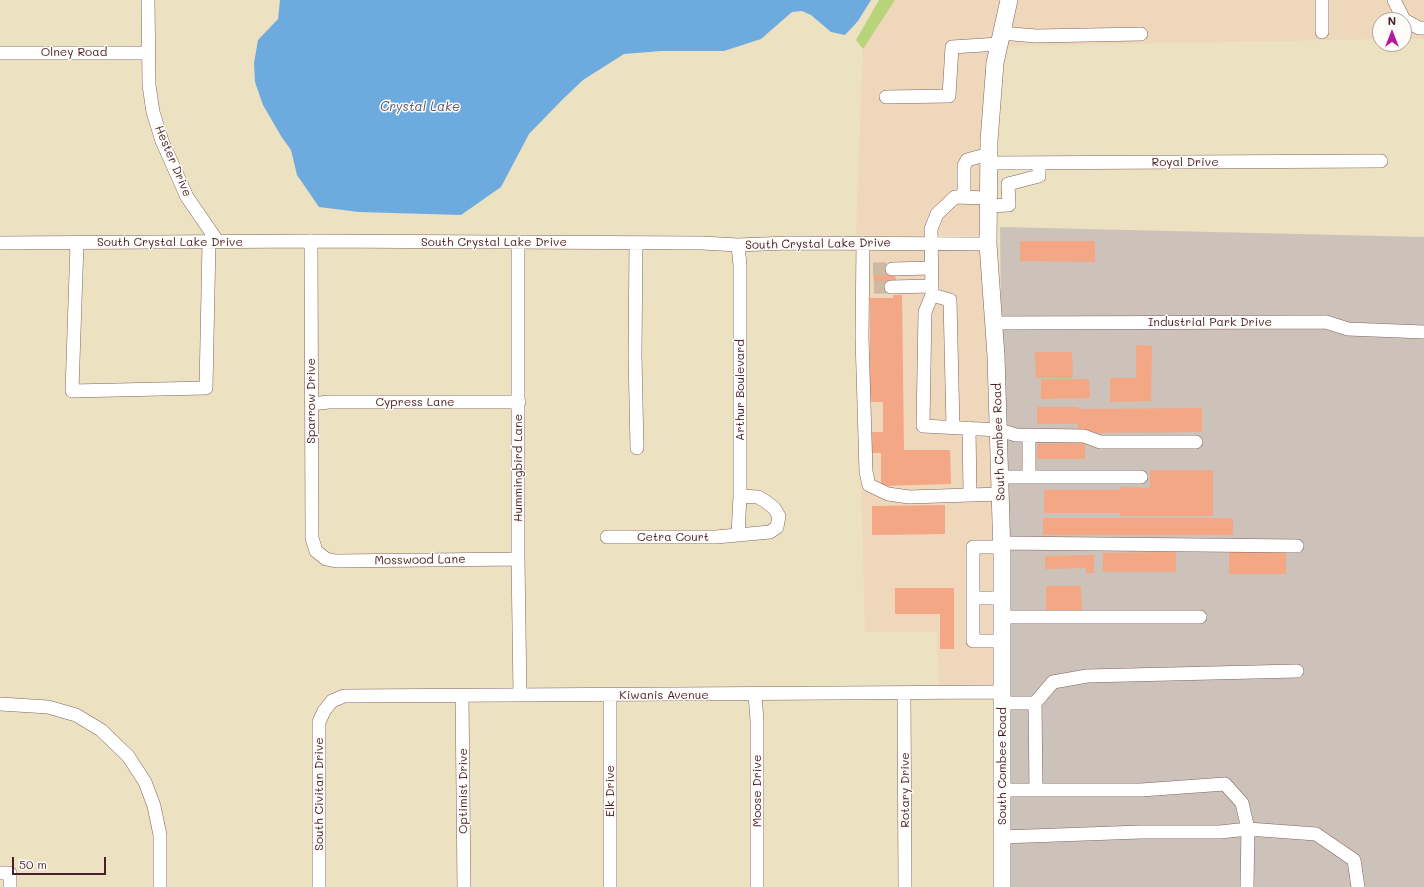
<!DOCTYPE html>
<style>
body{margin:0}
#map{position:relative;width:1424px;height:887px;overflow:hidden;background:#ece1c0;font-family:Mali,sans-serif}
canvas{display:block}
.north{position:absolute;left:1372px;top:12px;width:40px;height:40px;box-sizing:border-box;background:#fdfcf7;border:1px solid #b5a4a5;border-radius:50%;rotate:0deg;font-size:11px;font-weight:700;line-height:16px;text-align:center;color:#4a1f2b}
.north::after{content:'';display:block;margin:auto;width:14px;height:18px;background:#b5179e;clip-path:polygon(50% 0,100% 100%,50% 72%,0 100%)}
.scale{position:absolute;left:12px;top:857px;width:94px;height:18px;box-sizing:border-box;border:2px solid #4a1f2b;border-top:0;padding-left:5px;font-size:12px;line-height:14px;white-space:nowrap;color:#4a1f2b;-webkit-text-stroke:3px #fdfcf7;paint-order:stroke}
</style>
<div id="map">
<canvas width="1424" height="887"></canvas>
<div class="north">N</div>
<div class="scale">50 m</div>
</div>
<script>
const context = document.querySelector('canvas').getContext('2d');
context.lineJoin = 'round';
function paint(path, color) {
  context.fillStyle = color;
  context.fill(path, 'evenodd');
}
function poly(rows) {
  const path = new Path2D();
  for (const r of rows) {
    path.moveTo(r[0], r[1]);
    for (let i = 2; i < r.length; i += 2) path.lineTo(r[i], r[i + 1]);
  }
  return path;
}
function strokePath(path, color, width, dash) {
  context.strokeStyle = color;
  context.lineWidth = width;
  context.lineCap = dash ? 'butt' : 'round';
  context.setLineDash(dash || []);
  context.stroke(path);
}
function write(font, color, halo, rows, align = 'center') {
  context.font = font + ' Mali,sans-serif';
  context.lineWidth = 3;
  context.setLineDash([]);
  context.textBaseline = 'middle';
  context.strokeStyle = halo;
  context.fillStyle = color;
  for (const [text, x, y, turn = 0] of rows) {
    context.save();
    context.translate(x, y);
    context.rotate((+turn || 0) * Math.PI / 180);
    context.textAlign = isNaN(turn) ? turn : align;
    if (halo) context.strokeText(text, 0, 0);
    context.fillText(text, 0, 0);
    context.restore();
  }
}
const built = poly([
 [895,0,1002,0,982,236,856,235,863,49],
 [1015,0,1424,0,1424,39,1404,39,1404,20,1380,20,1380,39,1007,46],
 [855,250,982,251,990,357,996,555,995,685,939,686,937,632,865,632]
]);
const industrial = poly([
 [1000,227,1424,237,1424,887,1008,887]
]);
const green = poly([
 [879,0,895,0,863,49,856,40]
]);
const water = poly([
 [280,0,871,0,858,21,845,35,831,32,811,15,802,11,792,12,761,39,724,51,661,51,624,54,583,80,562,100,529,134,501,187,461,215,359,212,319,207,297,175,291,150,281,136,263,105,255,82,254,63,258,40,278,19]
]);
const building = poly([
 [1020,241,1095,241,1095,262,1020,261],
 [892,264,895,272,896,281,891,288,874,288,873,265],
 [893,295,902,295,904,450,950,450,951,484,881,486,881,453,870,453,870,432,883,432,883,402,870,402,870,298,893,298],
 [1136,345,1152,346,1151,401,1110,402,1110,378,1136,378],
 [1035,352,1072,352,1073,378,1036,378],
 [1041,379,1089,379,1090,398,1041,399],
 [1037,407,1078,407,1078,409,1202,408,1202,432,1078,433,1078,424,1037,424],
 [1085,443,1085,459,1037,459,1037,444],
 [1150,470,1213,470,1213,516,1120,516,1120,513,1044,513,1044,490,1120,490,1120,487,1150,488],
 [945,505,945,534,872,535,872,506],
 [1043,518,1233,518,1233,535,1043,535],
 [1176,552,1176,572,1103,572,1103,553],
 [1229,552,1286,552,1286,574,1229,574],
 [1094,555,1094,573,1086,573,1086,568,1045,569,1045,556],
 [1046,586,1081,586,1082,610,1046,610],
 [895,588,954,588,954,649,940,649,940,614,895,614]
]);
const minorTunnel = poly([
 [873,269,892,269],
 [874,287,891,287]
]);
const minor = poly([
 [148,0,149,85,153,112,162,141,187,197,218,242],
 [1322,0,1322,32],
 [1394,0,1404,20,1419,28,1424,28],
 [1001,33,1036,36,1141,34],
 [0,53,148,53],
 [886,97,949,96,952,47,999,44],
 [989,163,1381,161],
 [964,197,964,166,967,160,989,154],
 [989,198,955,197,937,214,931,229,932,295,925,312,923,426,999,430,1016,435,1084,436,1100,442,1196,442],
 [988,206,1009,205,1008,184,1039,176,1039,163],
 [311,241,312,538,316,551,326,559,336,561,518,559],
 [518,242,518,559,520,695],
 [0,243,311,241,702,243,738,245,788,243,988,244],
 [77,243,72,391,206,388,209,242],
 [636,243,635,355,637,448],
 [863,243,862,337,866,472,869,485,888,494,909,497,1001,494],
 [738,245,740,265,740,496,738,535],
 [892,269,931,268],
 [891,287,932,286],
 [932,295,950,300,953,427],
 [994,323,1326,322,1348,329,1424,332],
 [311,404,329,402,519,402],
 [969,428,970,495],
 [1029,435,1029,477],
 [1000,477,1141,477],
 [607,537,716,537,770,532,777,527,779,516,774,508,765,501,758,497,740,496],
 [1002,543,1297,546],
 [973,598,973,547,1002,547],
 [1002,617,1200,617],
 [1002,641,973,641,973,598,1002,598],
 [904,693,905,887],
 [610,695,610,887],
 [755,695,757,720,757,887],
 [462,696,464,887],
 [1002,703,1035,703,1053,682,1087,676,1297,671],
 [1035,703,1036,790],
 [0,704,48,707,76,715,101,730,128,756,145,782,154,806,160,835,160,887],
 [1002,790,1141,790,1225,784,1242,803,1248,829,1316,834,1354,860,1358,887],
 [1002,837,1141,832,1220,832,1248,829,1247,887],
 [0,873,10,873,10,887],
 [319,887,319,722,324,711,332,701,344,696,1001,692]
]);
const major = poly([
 [1002,887,1002,555,996,356,988,244,989,141,995,63,1009,0]
]);
const streetNames = [
 ["Olney Road",74,52],
 ["Hester Drive",173,161,67],
 ["Royal Drive",1185,162],
 ["South Crystal Lake Drive",170,242],
 ["South Crystal Lake Drive",494,242],
 ["South Crystal Lake Drive",818,244,-1],
 ["Industrial Park Drive",1210,322],
 ["Arthur Boulevard",740,390,-90],
 ["Sparrow Drive",311,401,-90],
 ["Cypress Lane",415,402],
 ["South Combee Road",999,442,-92],
 ["Hummingbird Lane",518,468,-90],
 ["Cetra Court",673,537],
 ["Mosswood Lane",420,560,-1],
 ["Kiwanis Avenue",664,695],
 ["South Combee Road",1002,766,-90],
 ["Rotary Drive",905,790,-90],
 ["Optimist Drive",463,791,-90],
 ["Elk Drive",610,791,-90],
 ["Moose Drive",757,791,-90],
 ["South Civitan Drive",319,794,-90]
];
const waterNames = [
 ["Crystal Lake",420,107]
];
paint(built, '#eed7bb');
paint(industrial, '#ccc2b9');
paint(green, '#b8d47a');
paint(water, '#6dabdf');
paint(building, '#f3a785');
strokePath(minorTunnel, '#ccbaa2', 13, [13, 6]);
strokePath(minor, '#83635f', 14);
strokePath(major, '#83635f', 18);
strokePath(minor, '#fff', 13);
strokePath(major, '#fff', 17);
write('12px', '#4a1f2b', '#fdfcf7', streetNames);
write('italic 13px', '#585773', '#fdfcf7', waterNames);
</script>
